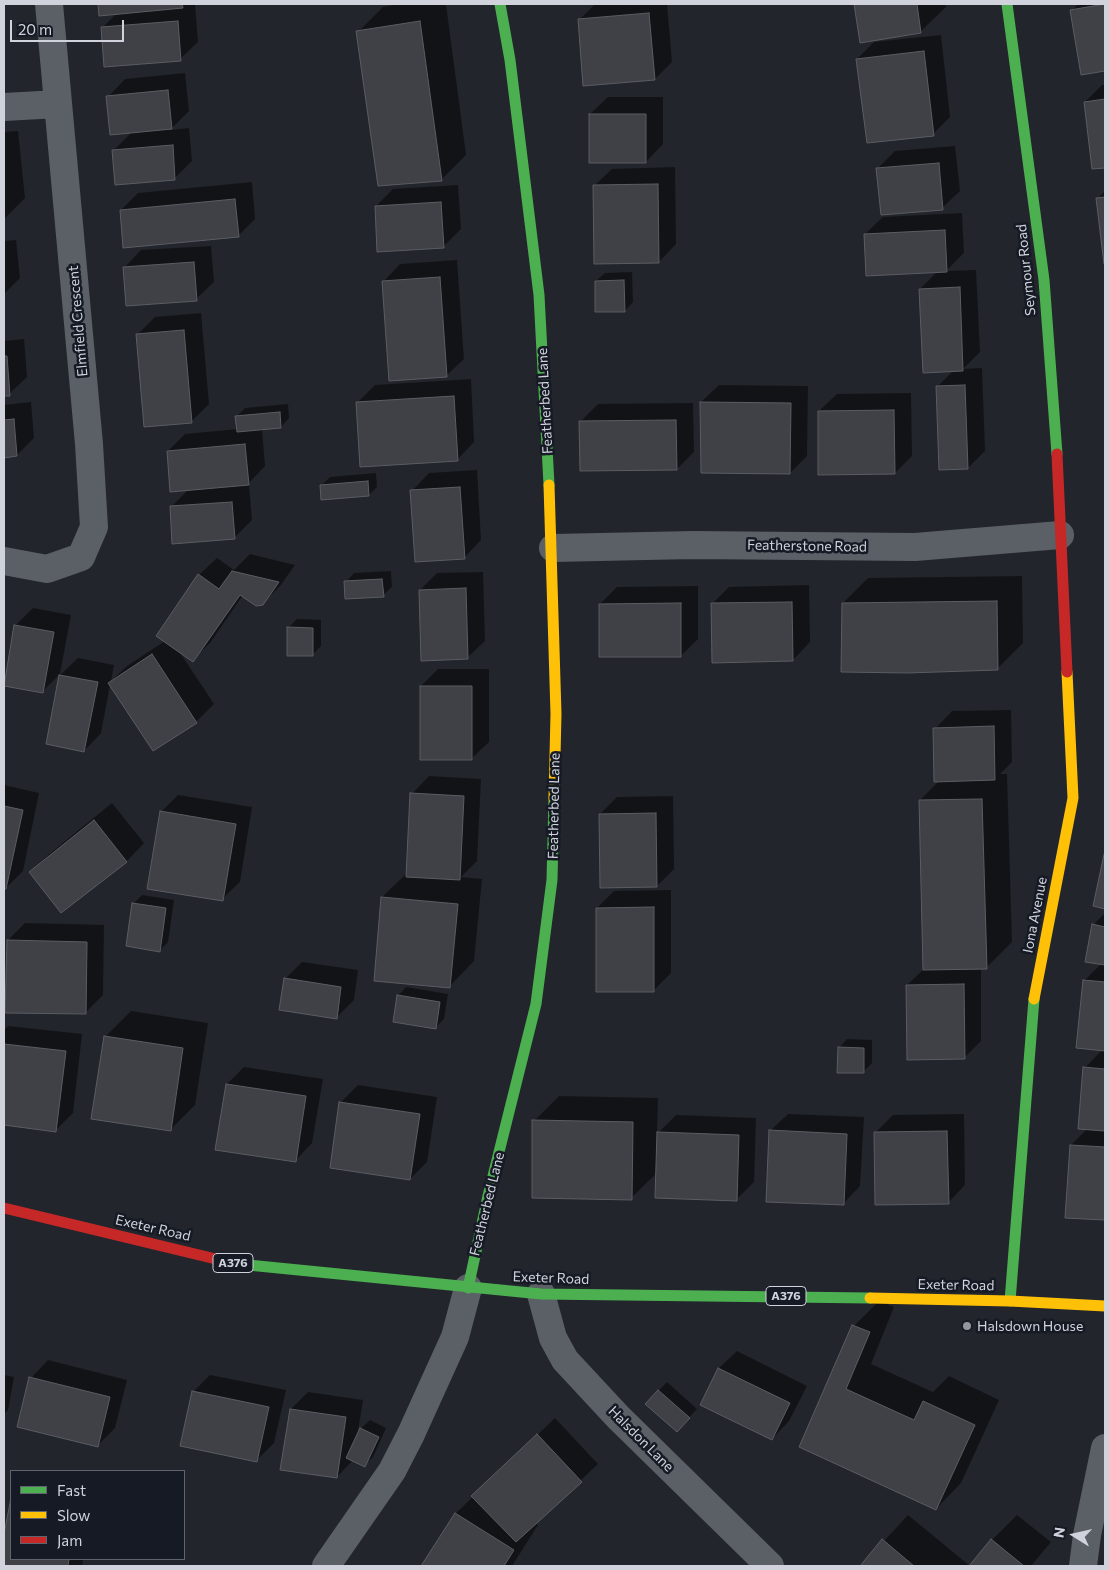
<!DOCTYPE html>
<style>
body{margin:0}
#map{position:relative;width:1109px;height:1570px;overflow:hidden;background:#22252b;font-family:Commissioner,sans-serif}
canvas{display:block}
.frame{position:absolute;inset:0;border:5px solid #d0d3db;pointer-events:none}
.legend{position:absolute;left:10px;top:1470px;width:175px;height:90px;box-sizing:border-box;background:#151a25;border:1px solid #60646e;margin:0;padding:6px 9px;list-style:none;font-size:15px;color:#d0d3db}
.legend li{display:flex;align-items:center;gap:10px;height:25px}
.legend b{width:25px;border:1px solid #60646e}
.north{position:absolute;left:1049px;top:1510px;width:50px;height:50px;-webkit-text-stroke:4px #151a25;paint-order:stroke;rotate:280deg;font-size:14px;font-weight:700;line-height:20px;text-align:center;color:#d0d3db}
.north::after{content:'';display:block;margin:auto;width:18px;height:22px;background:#d0d3db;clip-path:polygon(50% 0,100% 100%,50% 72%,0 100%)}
.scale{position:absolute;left:10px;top:20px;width:114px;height:22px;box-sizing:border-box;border:2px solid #d0d3db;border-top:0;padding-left:6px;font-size:15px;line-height:18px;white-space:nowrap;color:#d0d3db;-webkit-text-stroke:4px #151a25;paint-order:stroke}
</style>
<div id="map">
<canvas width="1109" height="1570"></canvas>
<div class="frame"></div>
<ul class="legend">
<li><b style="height:6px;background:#4caf50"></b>Fast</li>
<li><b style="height:6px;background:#ffc107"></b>Slow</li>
<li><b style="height:6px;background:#c62828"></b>Jam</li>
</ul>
<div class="north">N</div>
<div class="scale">20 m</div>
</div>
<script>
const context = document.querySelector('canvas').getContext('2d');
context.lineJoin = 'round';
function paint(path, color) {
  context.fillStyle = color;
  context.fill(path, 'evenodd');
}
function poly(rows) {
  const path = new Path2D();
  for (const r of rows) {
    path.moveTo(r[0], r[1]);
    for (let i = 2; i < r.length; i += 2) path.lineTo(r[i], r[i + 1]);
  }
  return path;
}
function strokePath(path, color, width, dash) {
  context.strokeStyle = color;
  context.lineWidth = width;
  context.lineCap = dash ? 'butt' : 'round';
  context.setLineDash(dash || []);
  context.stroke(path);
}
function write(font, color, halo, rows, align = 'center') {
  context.font = font + ' Commissioner,sans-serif';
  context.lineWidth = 5;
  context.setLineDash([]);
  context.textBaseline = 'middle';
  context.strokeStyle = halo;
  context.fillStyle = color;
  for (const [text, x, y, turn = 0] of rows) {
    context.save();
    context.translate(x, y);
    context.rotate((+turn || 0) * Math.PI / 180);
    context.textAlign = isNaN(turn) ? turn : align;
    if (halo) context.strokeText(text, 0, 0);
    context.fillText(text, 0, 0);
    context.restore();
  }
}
const shadow = poly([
 [99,4,195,4,198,42,180,59,102,28,117,13,100,15],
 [400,4,446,4,466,155,441,180,358,32,383,7],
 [595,4,667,4,672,62,655,79,579,20],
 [855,4,945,4,946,7,920,32,861,41],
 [1078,4,1105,4,1105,69,1082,73,1072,11],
 [941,35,950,117,933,134,857,59,874,42],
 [185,73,189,111,170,130,189,128,192,161,175,178,113,151,132,132,108,97,125,79],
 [1102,85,1105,85,1105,166,1093,168,1085,102],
 [608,97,663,97,663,144,646,162,590,114],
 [18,131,25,198,4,219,4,132],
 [955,146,960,191,942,208,877,169,895,151],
 [675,167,676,244,659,262,594,186,612,169],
 [252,182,255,219,238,236,121,210,138,193],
 [458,185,461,229,443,247,376,206,393,189],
 [1105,191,1105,262,1097,199],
 [962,213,964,253,946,271,976,270,980,352,963,369,982,368,985,451,968,468,937,387,954,370,920,289,938,271,865,234,883,217],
 [16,240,20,278,4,294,4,241],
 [211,246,214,282,196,299,124,268,141,250],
 [457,260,464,359,446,376,383,282,400,264],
 [632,272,633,302,625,311,596,281,605,273],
 [201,313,209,404,191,422,137,335,155,317],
 [24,339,27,377,9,394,4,395,4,341],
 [471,379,474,442,457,460,357,403,375,385],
 [719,385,808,386,807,456,790,473,701,402],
 [911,393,912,456,895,473,819,411,837,394],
 [31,402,34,438,17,455,4,456,4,405],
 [693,403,694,452,677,469,580,422,598,404],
 [288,404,289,418,281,427,262,428,265,466,247,485,249,485,252,520,235,537,171,507,189,489,168,451,185,434,238,429,237,416,245,408],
 [477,470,481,540,464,558,412,491,429,473],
 [376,473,377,487,369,495,322,485,330,477],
 [250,554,295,565,280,586,262,604,243,595,210,643,192,660,179,651,214,704,196,722,154,750,110,685,101,733,84,751,60,675,78,658,114,665,111,681,127,666,165,641,199,575,217,558,234,570],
 [391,571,392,587,383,595,346,582,354,573],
 [483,572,485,641,467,658,420,590,437,573],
 [1022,576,1023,643,998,668,843,603,868,578],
 [809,585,810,642,793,660,712,604,729,587],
 [698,586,698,639,681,656,600,604,617,587],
 [33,608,71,615,60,674,42,692,4,684,16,625],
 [297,619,321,620,321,646,312,655,288,628],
 [438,669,489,669,489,742,471,759,421,686],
 [1011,710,1012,762,1000,774,1007,774,1012,942,986,968,981,968,981,1041,964,1058,907,985,925,968,920,800,940,780,935,729,952,711],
 [429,776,481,779,477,861,461,877,482,879,474,961,449,987,375,980,382,897,408,872,412,794],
 [4,785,39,793,23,871,6,888,4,888],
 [178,795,252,807,240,882,222,899,161,812],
 [673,796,674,869,657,886,600,814,617,797],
 [112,803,144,843,127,861,62,912,31,872,48,855],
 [1105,855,1105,908,1094,905],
 [671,890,671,973,654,990,597,908,614,891],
 [142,895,174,900,168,942,160,950,133,904],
 [1105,913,1105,1219,1066,1217,1071,1145,1088,1128,1085,1068,1103,1049,1085,980,1101,964,1093,925],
 [25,923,104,925,103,995,85,1013,8,940],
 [302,962,358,970,354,1000,336,1018,285,979],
 [406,987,448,994,444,1019,436,1027,398,996],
 [131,1011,208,1023,195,1105,170,1130,92,1118,106,1036],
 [8,1026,82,1034,73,1113,56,1130,4,1124,4,1030],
 [847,1039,872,1040,872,1063,863,1072,839,1048],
 [244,1067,323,1079,312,1143,295,1161,227,1084],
 [358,1085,437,1097,427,1162,410,1179,341,1102],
 [559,1096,658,1098,657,1134,676,1115,756,1118,754,1182,736,1200,657,1173,631,1198,534,1121],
 [788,1114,864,1117,860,1186,843,1204,770,1131],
 [964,1114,965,1185,948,1203,876,1132,893,1115],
 [879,1301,894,1307,871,1364,933,1392,949,1376,999,1400,961,1483,936,1509,801,1447,854,1326],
 [737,1351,807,1386,789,1421,772,1439,702,1404,719,1368],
 [48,1360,127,1380,115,1428,97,1446,31,1378],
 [4,1375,14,1377,8,1410,4,1414],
 [210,1375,286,1390,274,1443,257,1460,193,1392],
 [667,1382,697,1409,685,1422,658,1391],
 [308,1392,363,1400,358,1431,370,1420,386,1428,373,1457,364,1465,353,1460,337,1477,291,1409],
 [555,1418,598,1464,535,1523,538,1525,512,1566,423,1566,456,1513],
 [11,1504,11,1559,83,1559,82,1566,4,1566,4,1540],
 [908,1515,970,1566,861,1566],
 [1017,1515,1051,1542,1031,1566,971,1566,992,1540]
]);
const building = poly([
 [98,4,182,4,183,8,99,16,98,4],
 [854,4,917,4,921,33,860,43,854,4],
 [1105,4,1105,71,1081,75,1070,10,1105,4],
 [649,13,655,80,583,86,578,19,649,13],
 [178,21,181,61,104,67,101,27,178,21],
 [420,21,442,181,378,186,356,31,420,21],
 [924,51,934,136,867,143,856,59,924,51],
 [168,90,172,129,110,135,106,96,168,90],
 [1105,99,1105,168,1092,169,1084,102,1105,99],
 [589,114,646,114,646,163,589,163,589,114],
 [173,145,175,180,115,185,112,150,173,145],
 [939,163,943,210,881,215,876,168,939,163],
 [658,184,659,263,594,264,593,185,658,184],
 [1105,197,1105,264,1104,264,1096,198,1105,197],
 [235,199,239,237,123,248,120,210,235,199],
 [441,202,444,248,377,252,375,206,441,202],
 [945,230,947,272,866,276,864,234,945,230],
 [194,262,197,301,126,306,123,267,194,262],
 [440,277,447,377,389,381,382,281,440,277],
 [624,280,625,312,595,312,595,281,624,280],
 [960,287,963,371,923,373,919,289,960,287],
 [184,330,192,423,144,427,136,334,184,330],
 [4,356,7,356,10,396,4,396,4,356],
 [965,385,968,469,939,470,936,386,965,385],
 [454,396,458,461,360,467,356,402,454,396],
 [700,402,791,403,790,474,701,473,700,402],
 [894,410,895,474,818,475,818,411,894,410],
 [280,412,281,428,237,432,235,416,280,412],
 [14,419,17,456,4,458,4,420,14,419],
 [676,420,677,470,580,471,579,421,676,420],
 [245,444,249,485,170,492,167,451,245,444],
 [368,481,369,496,321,500,320,485,368,481],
 [460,487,465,559,415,562,410,490,460,487],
 [232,502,235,539,172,544,170,506,232,502],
 [232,571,279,582,263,605,256,606,240,595,193,662,156,636,198,574,219,589,232,571],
 [382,579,384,597,345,599,344,581,382,579],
 [466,588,468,659,421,661,419,590,466,588],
 [997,601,998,670,907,673,841,672,842,603,997,601],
 [792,602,793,661,712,663,711,603,792,602],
 [681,603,681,657,599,657,599,604,681,603],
 [14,625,54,632,43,693,4,686,14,625],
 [287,627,313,628,313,656,287,656,287,627],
 [152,654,197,723,153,751,108,683,152,654],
 [59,675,98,682,84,752,46,744,59,675],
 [420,686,472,686,472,760,420,760,420,686],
 [994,726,995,780,934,782,933,728,994,726],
 [410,793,464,796,460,880,406,877,410,793],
 [982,799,987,969,923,970,919,800,982,799],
 [4,806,23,810,6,889,4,889,4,806],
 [160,811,236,824,223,901,147,889,160,811],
 [656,813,657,887,600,888,599,814,656,813],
 [94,820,127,862,61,913,29,872,94,820],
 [1105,850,1105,909,1093,906,1105,850],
 [381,897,458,904,450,988,374,981,381,897],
 [132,903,166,908,160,952,126,946,132,903],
 [654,907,654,992,596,992,596,908,654,907],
 [1092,924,1105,927,1105,965,1085,962,1092,924],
 [7,940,87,942,86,1014,5,1013,7,940],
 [284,978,341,987,337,1019,279,1010,284,978],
 [1083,980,1105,982,1105,1051,1076,1048,1083,980],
 [964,984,965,1059,907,1060,906,985,964,984],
 [397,995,440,1002,436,1029,393,1022,397,995],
 [104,1036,183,1048,171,1131,91,1119,104,1036],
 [4,1044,66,1051,56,1132,4,1125,4,1044],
 [838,1047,864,1048,864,1073,837,1073,838,1047],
 [1083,1067,1105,1069,1105,1131,1078,1129,1083,1067],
 [226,1084,306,1096,296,1162,215,1150,226,1084],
 [339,1102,420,1114,410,1180,330,1168,339,1102],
 [532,1120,633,1122,632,1200,532,1198,532,1120],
 [769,1130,847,1134,844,1205,766,1202,769,1130],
 [947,1131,949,1204,875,1205,874,1132,947,1131],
 [657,1132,739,1135,737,1201,655,1198,657,1132],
 [1070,1145,1105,1147,1105,1220,1065,1218,1070,1145],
 [852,1325,870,1332,846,1389,914,1420,923,1401,975,1425,936,1510,799,1447,852,1325],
 [718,1368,790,1403,772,1440,700,1405,718,1368],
 [29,1377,110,1397,98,1447,17,1427,29,1377],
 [658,1390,690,1418,677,1432,645,1404,658,1390],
 [192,1391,269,1407,257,1462,180,1446,192,1391],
 [290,1409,346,1417,337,1478,280,1470,290,1409],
 [360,1428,379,1437,365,1467,346,1458,360,1428],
 [537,1434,582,1482,516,1542,471,1496,537,1434],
 [11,1498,11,1559,69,1559,68,1566,4,1566,4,1534,11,1498],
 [455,1513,514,1550,504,1566,421,1566,455,1513],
 [882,1539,914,1566,860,1566,882,1539],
 [991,1539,1024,1566,969,1566,991,1539]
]);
const street = poly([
 [4,107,58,104],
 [553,548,693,545,915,547,1060,535],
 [4,561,47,569,81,557,94,527,89,444,49,4],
 [541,1294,553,1338,565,1360,618,1417,770,1566],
 [326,1566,392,1471,411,1434,455,1337,468,1288],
 [1083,1566,1087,1535,1105,1448]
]);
const fast = poly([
 [500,4,510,60,539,295,549,485],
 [1007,4,1044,280,1057,454],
 [220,1260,238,1264,541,1294,870,1298],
 [468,1288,488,1196,536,1004,552,880,554,798],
 [1010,1301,1034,999]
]);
const slow = poly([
 [549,485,556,714,554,798],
 [1034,999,1073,798,1067,672],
 [870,1298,1010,1301,1105,1306]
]);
const jam = poly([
 [1057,454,1067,672],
 [4,1208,220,1260]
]);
const markers = [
 [967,1326,5,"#93969d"]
];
const shields = [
 [233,1263,40],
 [786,1296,40]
];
const shieldNames = [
 ["A376",233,1263],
 ["A376",786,1296]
];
const streetNames = [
 ["Seymour Road",1026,270,-96],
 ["Elmfield Crescent",78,321,-95],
 ["Featherbed Lane",545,401,-93],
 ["Featherstone Road",807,546,1],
 ["Featherbed Lane",554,806,-89],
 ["Iona Avenue",1035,915,-79],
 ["Featherbed Lane",487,1204,-76],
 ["Exeter Road",153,1228,13],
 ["Exeter Road",551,1278,2],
 ["Exeter Road",956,1285,1],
 ["Halsdon Lane",641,1439,45]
];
const poiNames = [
 ["Halsdown House",977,1326]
];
paint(shadow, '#0007');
paint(building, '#3f4147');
strokePath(building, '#5a5d63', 1);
strokePath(street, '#5b5f66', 28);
strokePath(fast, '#4caf50', 11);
strokePath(slow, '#ffc107', 11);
strokePath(jam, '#c62828', 11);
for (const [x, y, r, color] of markers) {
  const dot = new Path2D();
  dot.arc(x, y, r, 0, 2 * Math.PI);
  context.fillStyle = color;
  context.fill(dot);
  strokePath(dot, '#151a25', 2);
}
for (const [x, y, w] of shields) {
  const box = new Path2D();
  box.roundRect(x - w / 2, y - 9.5, w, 19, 4);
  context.fillStyle = '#151a25';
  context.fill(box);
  strokePath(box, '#d0d3db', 1);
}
write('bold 12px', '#d0d3db', null, shieldNames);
write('14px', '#d0d3db', '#151a25', streetNames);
write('14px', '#d0d3db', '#151a25', poiNames, 'left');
</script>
